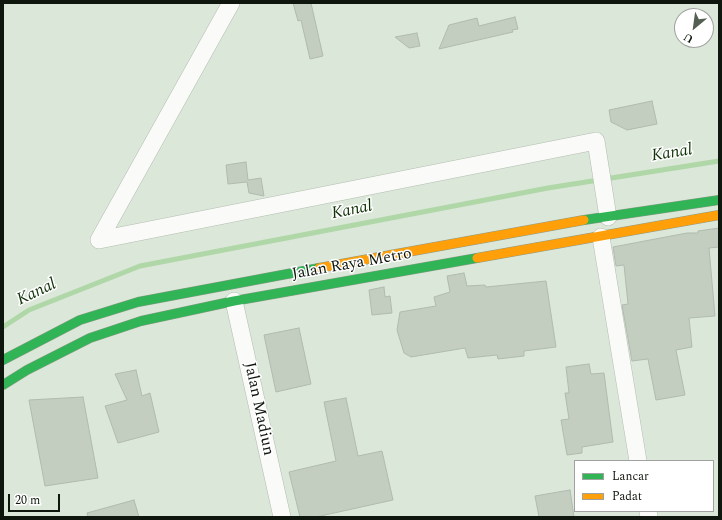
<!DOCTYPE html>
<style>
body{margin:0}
#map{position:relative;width:722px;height:520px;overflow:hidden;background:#dbe7d8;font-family:Spectral,serif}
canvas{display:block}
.frame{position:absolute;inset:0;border:4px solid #0f160d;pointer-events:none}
.legend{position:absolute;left:574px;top:460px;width:140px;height:52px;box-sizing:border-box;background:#fff;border:1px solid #9fa29e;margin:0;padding:5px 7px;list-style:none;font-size:12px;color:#0f160d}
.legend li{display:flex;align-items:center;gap:8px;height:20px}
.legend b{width:20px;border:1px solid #9fa29e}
.north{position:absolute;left:674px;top:8px;width:40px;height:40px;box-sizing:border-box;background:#fff;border:1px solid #9fa29e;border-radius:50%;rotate:209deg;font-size:11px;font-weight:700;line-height:16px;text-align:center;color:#0f160d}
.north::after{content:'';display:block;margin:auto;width:14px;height:18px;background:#565f54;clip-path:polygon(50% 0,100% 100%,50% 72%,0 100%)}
.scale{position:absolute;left:8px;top:494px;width:52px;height:18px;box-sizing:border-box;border:2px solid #0f160d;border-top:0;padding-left:5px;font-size:12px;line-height:14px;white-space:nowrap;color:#0f160d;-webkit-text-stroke:3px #fff;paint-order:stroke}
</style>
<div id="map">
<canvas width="722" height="520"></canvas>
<div class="frame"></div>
<ul class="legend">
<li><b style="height:5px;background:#30b455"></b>Lancar</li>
<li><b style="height:5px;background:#ff9f0a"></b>Padat</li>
</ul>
<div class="north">U</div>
<div class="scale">20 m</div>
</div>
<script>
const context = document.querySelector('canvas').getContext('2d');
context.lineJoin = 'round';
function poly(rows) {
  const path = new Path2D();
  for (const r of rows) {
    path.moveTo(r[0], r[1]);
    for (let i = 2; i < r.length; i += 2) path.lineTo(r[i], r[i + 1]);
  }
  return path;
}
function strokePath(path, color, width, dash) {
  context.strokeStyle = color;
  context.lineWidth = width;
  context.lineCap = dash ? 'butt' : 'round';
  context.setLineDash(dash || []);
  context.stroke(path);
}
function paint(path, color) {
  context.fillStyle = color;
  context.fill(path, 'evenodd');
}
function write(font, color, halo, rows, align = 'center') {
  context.font = font + ' Spectral,serif';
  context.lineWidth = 3;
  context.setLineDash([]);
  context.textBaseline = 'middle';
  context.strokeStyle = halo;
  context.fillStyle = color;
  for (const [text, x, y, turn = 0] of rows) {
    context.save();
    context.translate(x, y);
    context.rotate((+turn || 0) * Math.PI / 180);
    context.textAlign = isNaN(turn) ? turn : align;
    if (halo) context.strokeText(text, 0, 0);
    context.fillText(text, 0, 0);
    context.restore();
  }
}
const stream = poly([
 [3,327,29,310,140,266,548,188,719,161]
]);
const building = poly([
 [293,3,311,3,323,56,310,59,301,20,298,21,293,3],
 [515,17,518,29,512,30,513,32,439,49,449,25,477,18,479,26,515,17],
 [417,33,420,46,409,48,395,37,417,33],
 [652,101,657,124,627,130,611,122,609,110,652,101],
 [246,162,248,180,261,178,264,196,249,193,247,182,228,184,226,165,246,162],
 [719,228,719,247,709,248,715,316,689,318,692,347,676,350,685,395,656,400,648,359,632,361,622,305,628,304,624,265,616,266,613,247,687,233,698,233,698,231,719,228],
 [464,273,467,286,485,285,486,287,546,281,556,347,524,351,524,356,498,359,497,355,468,358,465,348,411,357,404,353,397,330,400,312,436,306,434,297,450,292,447,276,464,273],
 [384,287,385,297,390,296,392,313,372,315,369,290,384,287],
 [299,328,311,384,276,392,264,335,299,328],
 [589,364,591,374,604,373,613,442,582,447,582,453,567,455,561,420,569,419,565,393,569,393,566,367,589,364],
 [136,370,142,396,150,393,159,432,118,443,105,406,127,400,115,374,136,370],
 [83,397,98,478,45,486,29,400,83,397],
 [346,398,358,456,382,451,393,500,316,517,300,517,289,472,336,461,324,402,346,398],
 [570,490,574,517,539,517,535,496,570,490],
 [134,500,139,517,88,517,87,513,134,500]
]);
const street = poly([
 [601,237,638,461],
 [99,240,596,141,608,217],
 [99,240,231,3],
 [234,301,282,517],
 [648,511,649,517]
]);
const fast = poly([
 [584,220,719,200],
 [3,360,80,320,138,302,319,268],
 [3,385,27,370,90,338,141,321,234,301,477,258]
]);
const slow = poly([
 [477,258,719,215],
 [319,268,584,220]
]);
const streetNames = [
 ["Jalan Raya Metro",352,265,-10],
 ["Jalan Madiun",258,409,78]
];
const waterNames = [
 ["Kanal",672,154,-9],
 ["Kanal",352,211,-11],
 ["Kanal",37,293,-25]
];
strokePath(stream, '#b0d7a7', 5);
paint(building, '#c3cdc0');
strokePath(building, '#b1baaf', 1);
strokePath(street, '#b3bdb1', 18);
strokePath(fast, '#8d9b8a', 10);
strokePath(slow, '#8d9b8a', 10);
strokePath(street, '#fafbf9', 17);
strokePath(fast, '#30b455', 9);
strokePath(slow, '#ff9f0a', 9);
write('16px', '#0f160d', '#fff', streetNames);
write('italic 17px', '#113208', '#fff', waterNames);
</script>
